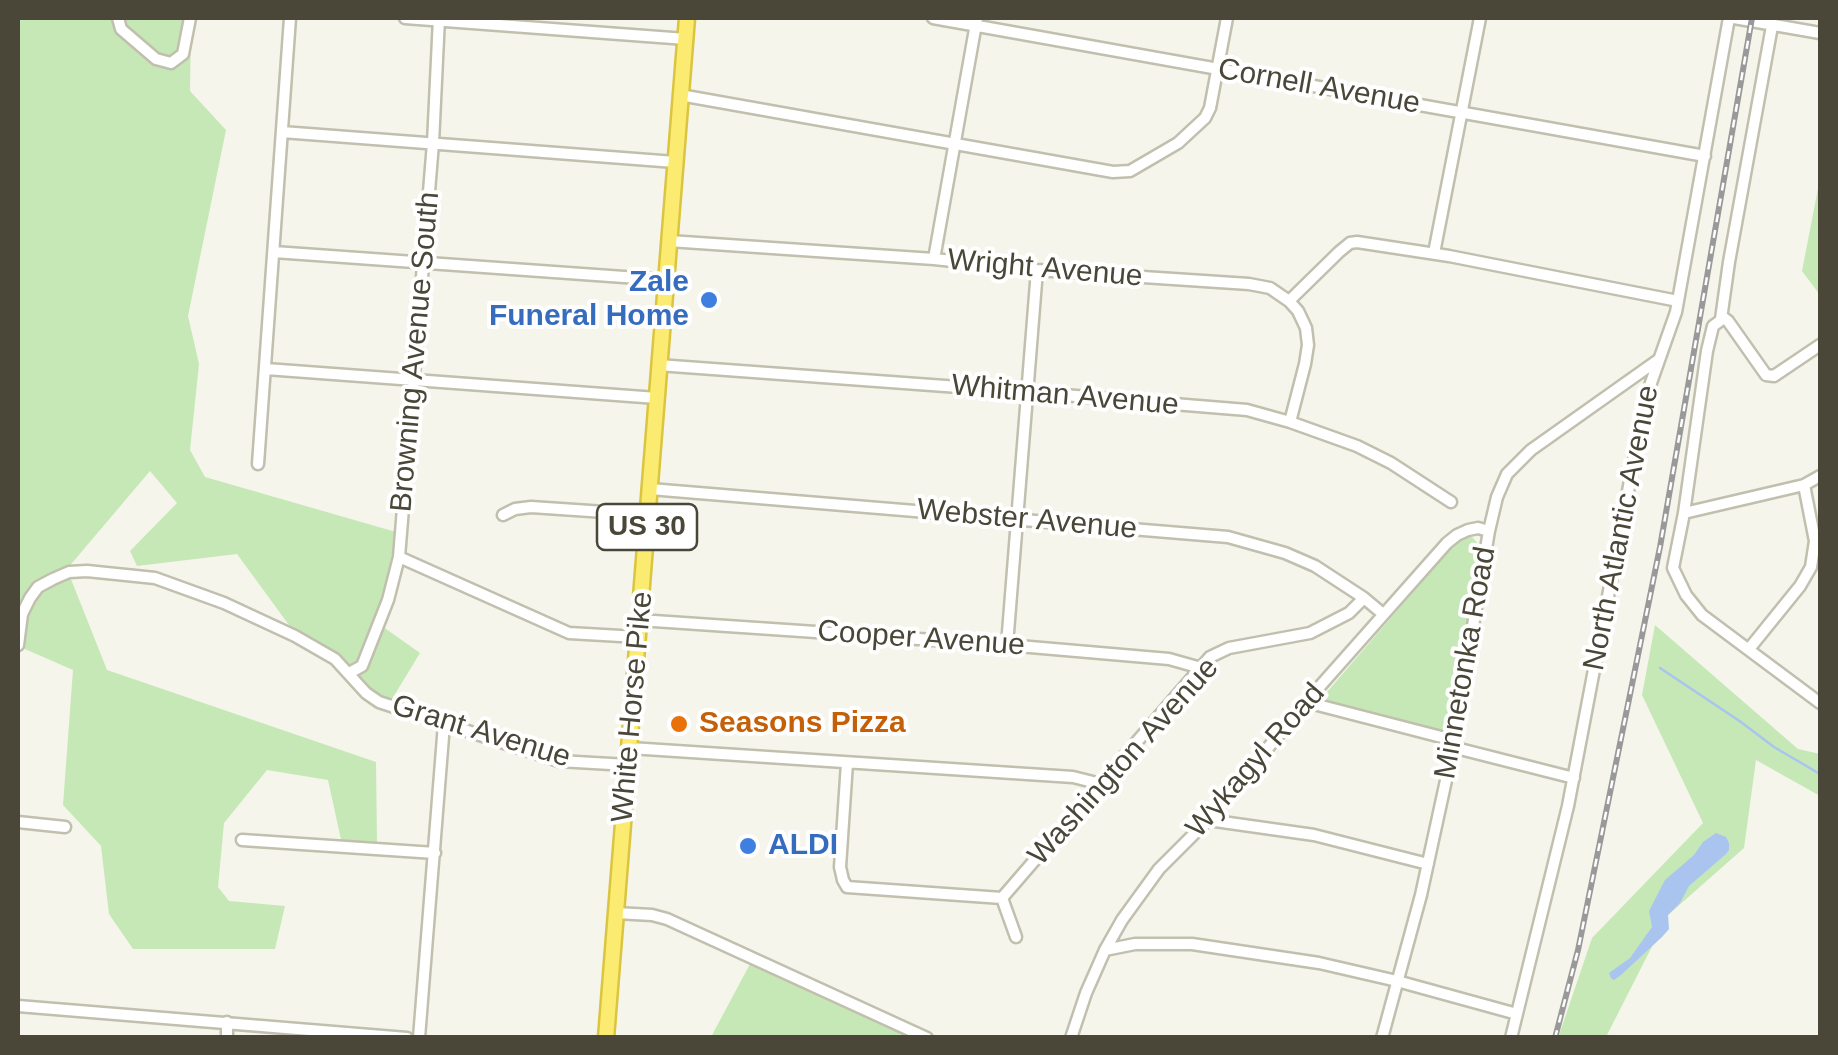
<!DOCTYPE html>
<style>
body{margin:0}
#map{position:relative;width:1838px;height:1055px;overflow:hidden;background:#f5f5ec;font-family:Arial,sans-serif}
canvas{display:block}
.frame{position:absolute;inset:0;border:20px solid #4a4739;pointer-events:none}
</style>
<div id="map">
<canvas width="1838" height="1055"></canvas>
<div class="frame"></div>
</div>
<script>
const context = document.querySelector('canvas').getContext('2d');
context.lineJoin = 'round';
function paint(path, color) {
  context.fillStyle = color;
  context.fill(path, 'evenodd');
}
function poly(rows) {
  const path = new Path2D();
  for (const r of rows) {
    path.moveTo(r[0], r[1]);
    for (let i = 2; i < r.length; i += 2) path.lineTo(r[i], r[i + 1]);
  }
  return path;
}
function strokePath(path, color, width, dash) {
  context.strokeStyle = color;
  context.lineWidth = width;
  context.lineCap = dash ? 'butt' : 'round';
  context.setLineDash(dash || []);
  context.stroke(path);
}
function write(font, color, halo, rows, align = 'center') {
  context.font = font + ' Arial,sans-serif';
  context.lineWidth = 8;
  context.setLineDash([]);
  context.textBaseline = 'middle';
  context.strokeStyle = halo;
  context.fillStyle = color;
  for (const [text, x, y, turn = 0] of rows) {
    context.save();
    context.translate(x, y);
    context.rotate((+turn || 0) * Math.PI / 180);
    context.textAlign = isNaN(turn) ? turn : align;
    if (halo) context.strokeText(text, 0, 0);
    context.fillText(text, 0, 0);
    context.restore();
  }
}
const green = poly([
 [18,18,191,18,190,91,226,130,188,316,199,364,190,450,205,477,396,532,379,624,420,653,386,709,297,636,237,554,137,566,130,551,177,503,150,471,67,569,107,670,376,762,377,842,342,844,328,780,267,770,224,823,218,887,229,901,285,906,275,949,133,949,109,914,101,846,63,805,73,670,18,646],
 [1820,178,1820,295,1802,271],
 [1465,537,1472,537,1478,544,1480,553,1454,692,1450,731,1439,732,1322,712,1321,699,1457,541],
 [1655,625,1798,749,1820,754,1820,796,1756,760,1744,848,1668,915,1606,1037,1558,1038,1592,938,1703,823,1642,695],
 [750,964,911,1037,711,1037]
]);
const water = poly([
 [1716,833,1726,837,1729,843,1729,850,1726,854,1689,886,1680,903,1668,915,1669,929,1662,937,1621,975,1614,980,1611,978,1609,973,1630,958,1652,927,1649,911,1665,880,1694,855,1703,842]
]);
const stream = poly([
 [1660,668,1741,722,1774,747,1820,774]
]);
const minor = poly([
 [118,18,121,29,156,59,171,63,183,54,190,18],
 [405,18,686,39],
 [933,18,1705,156],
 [1734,18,1820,33],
 [680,95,1113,172,1130,171,1178,143,1205,118,1210,108,1227,18],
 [282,132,675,162],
 [669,241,934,259,1037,270,1249,284,1270,288,1289,301,1298,311,1306,328,1308,345,1305,364,1290,422],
 [274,252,666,280],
 [1434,253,1480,18],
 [934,259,977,18],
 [1289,301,1339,252,1350,243,1357,242,1449,256,1678,301],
 [1721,319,1729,262,1772,26],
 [1820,345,1774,376,1766,375,1728,321,1724,318,1713,326,1707,351,1684,513,1673,568,1686,595,1702,615,1820,703],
 [658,365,1027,392,1247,410,1290,422,1357,446,1391,463,1451,502],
 [266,369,657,398],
 [258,464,290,18],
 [650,489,1228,537,1285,553,1315,566,1364,598,1383,614],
 [1684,513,1804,485,1820,476],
 [503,515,515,509,531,507,649,515],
 [399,557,569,633,638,637],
 [639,620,1007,645,1169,659,1201,668],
 [18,645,22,614,30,598,38,587,53,579,69,572,87,571,155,578,224,603,295,636,335,659,366,693,379,702,559,761,628,765],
 [1007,645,1037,270],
 [1749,649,1800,586,1811,567,1815,541,1804,485],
 [349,673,362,666,388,600,399,557,433,143,439,18],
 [1306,702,1453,740],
 [1452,747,1574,778],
 [630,748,1073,777,1101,784],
 [847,763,840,867,843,880,847,887,1002,898],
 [1208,820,1314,835,1428,864],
 [18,822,65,827],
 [242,840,435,853],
 [1002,898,1210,657,1229,648,1310,633,1349,613,1364,598],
 [1002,898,1016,937],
 [616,913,652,915,667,919,927,1038],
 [1105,950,1135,944,1192,944,1319,963,1397,981,1517,1014],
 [18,1006,407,1038],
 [227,1038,227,1022],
 [419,1038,444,724],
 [1071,1038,1086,993,1105,950,1122,920,1159,869,1208,820,1306,702,1447,543,1457,535,1468,530,1478,528,1489,531],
 [1382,1038,1421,895,1450,762,1489,531,1497,497,1507,474,1531,450,1658,360],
 [1511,1038,1568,806,1646,397,1676,312,1729,18]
]);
const highway = poly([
 [606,1038,687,18]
]);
const rail = poly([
 [1555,1038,1578,950,1660,547,1752,18]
]);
const markers = [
 [709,300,10,"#3f7fe0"],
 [679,724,10,"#e8710a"],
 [748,846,10,"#3f7fe0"]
];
const shields = [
 [647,527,100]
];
const shieldNames = [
 ["US 30",647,527]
];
const streetNames = [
 ["Cornell Avenue",1319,87,10],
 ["Wright Avenue",1045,269,5],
 ["Browning Avenue South",416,352,-85],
 ["Whitman Avenue",1065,396,5],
 ["Webster Avenue",1027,520,5],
 ["North Atlantic Avenue",1622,528,-79],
 ["Cooper Avenue",921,639,4],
 ["Minnetonka Road",1466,663,-80],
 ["White Horse Pike",633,707,-85],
 ["Grant Avenue",481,732,17],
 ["Wykagyl Road",1256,761,-49],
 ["Washington Avenue",1124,762,-48]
];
const shopNames = [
 ["Zale",689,283],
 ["Funeral Home",689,317],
 ["ALDI",768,846,"left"]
];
const foodNames = [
 ["Seasons Pizza",699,724]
];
paint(green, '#c6e8b6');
paint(water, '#aac4f0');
strokePath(stream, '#aac4f0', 2.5);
strokePath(minor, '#c1bfae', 15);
strokePath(highway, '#dbc540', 19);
strokePath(minor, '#fff', 10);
strokePath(highway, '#fbec71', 14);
strokePath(rail, '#999', 6);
strokePath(rail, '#fff', 2.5, [8]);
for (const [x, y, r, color] of markers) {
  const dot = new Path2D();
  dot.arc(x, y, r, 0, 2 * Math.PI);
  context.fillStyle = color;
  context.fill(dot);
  strokePath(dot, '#fff', 4);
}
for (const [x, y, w] of shields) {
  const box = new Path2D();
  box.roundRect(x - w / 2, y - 23, w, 46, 8);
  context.fillStyle = '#fff';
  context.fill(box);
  strokePath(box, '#4a4739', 2.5);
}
write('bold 28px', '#4a4739', null, shieldNames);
write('30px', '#4a4739', '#fff', streetNames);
write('bold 30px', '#366cbe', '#fff', shopNames, 'right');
write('bold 30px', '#c56008', '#fff', foodNames, 'left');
</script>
